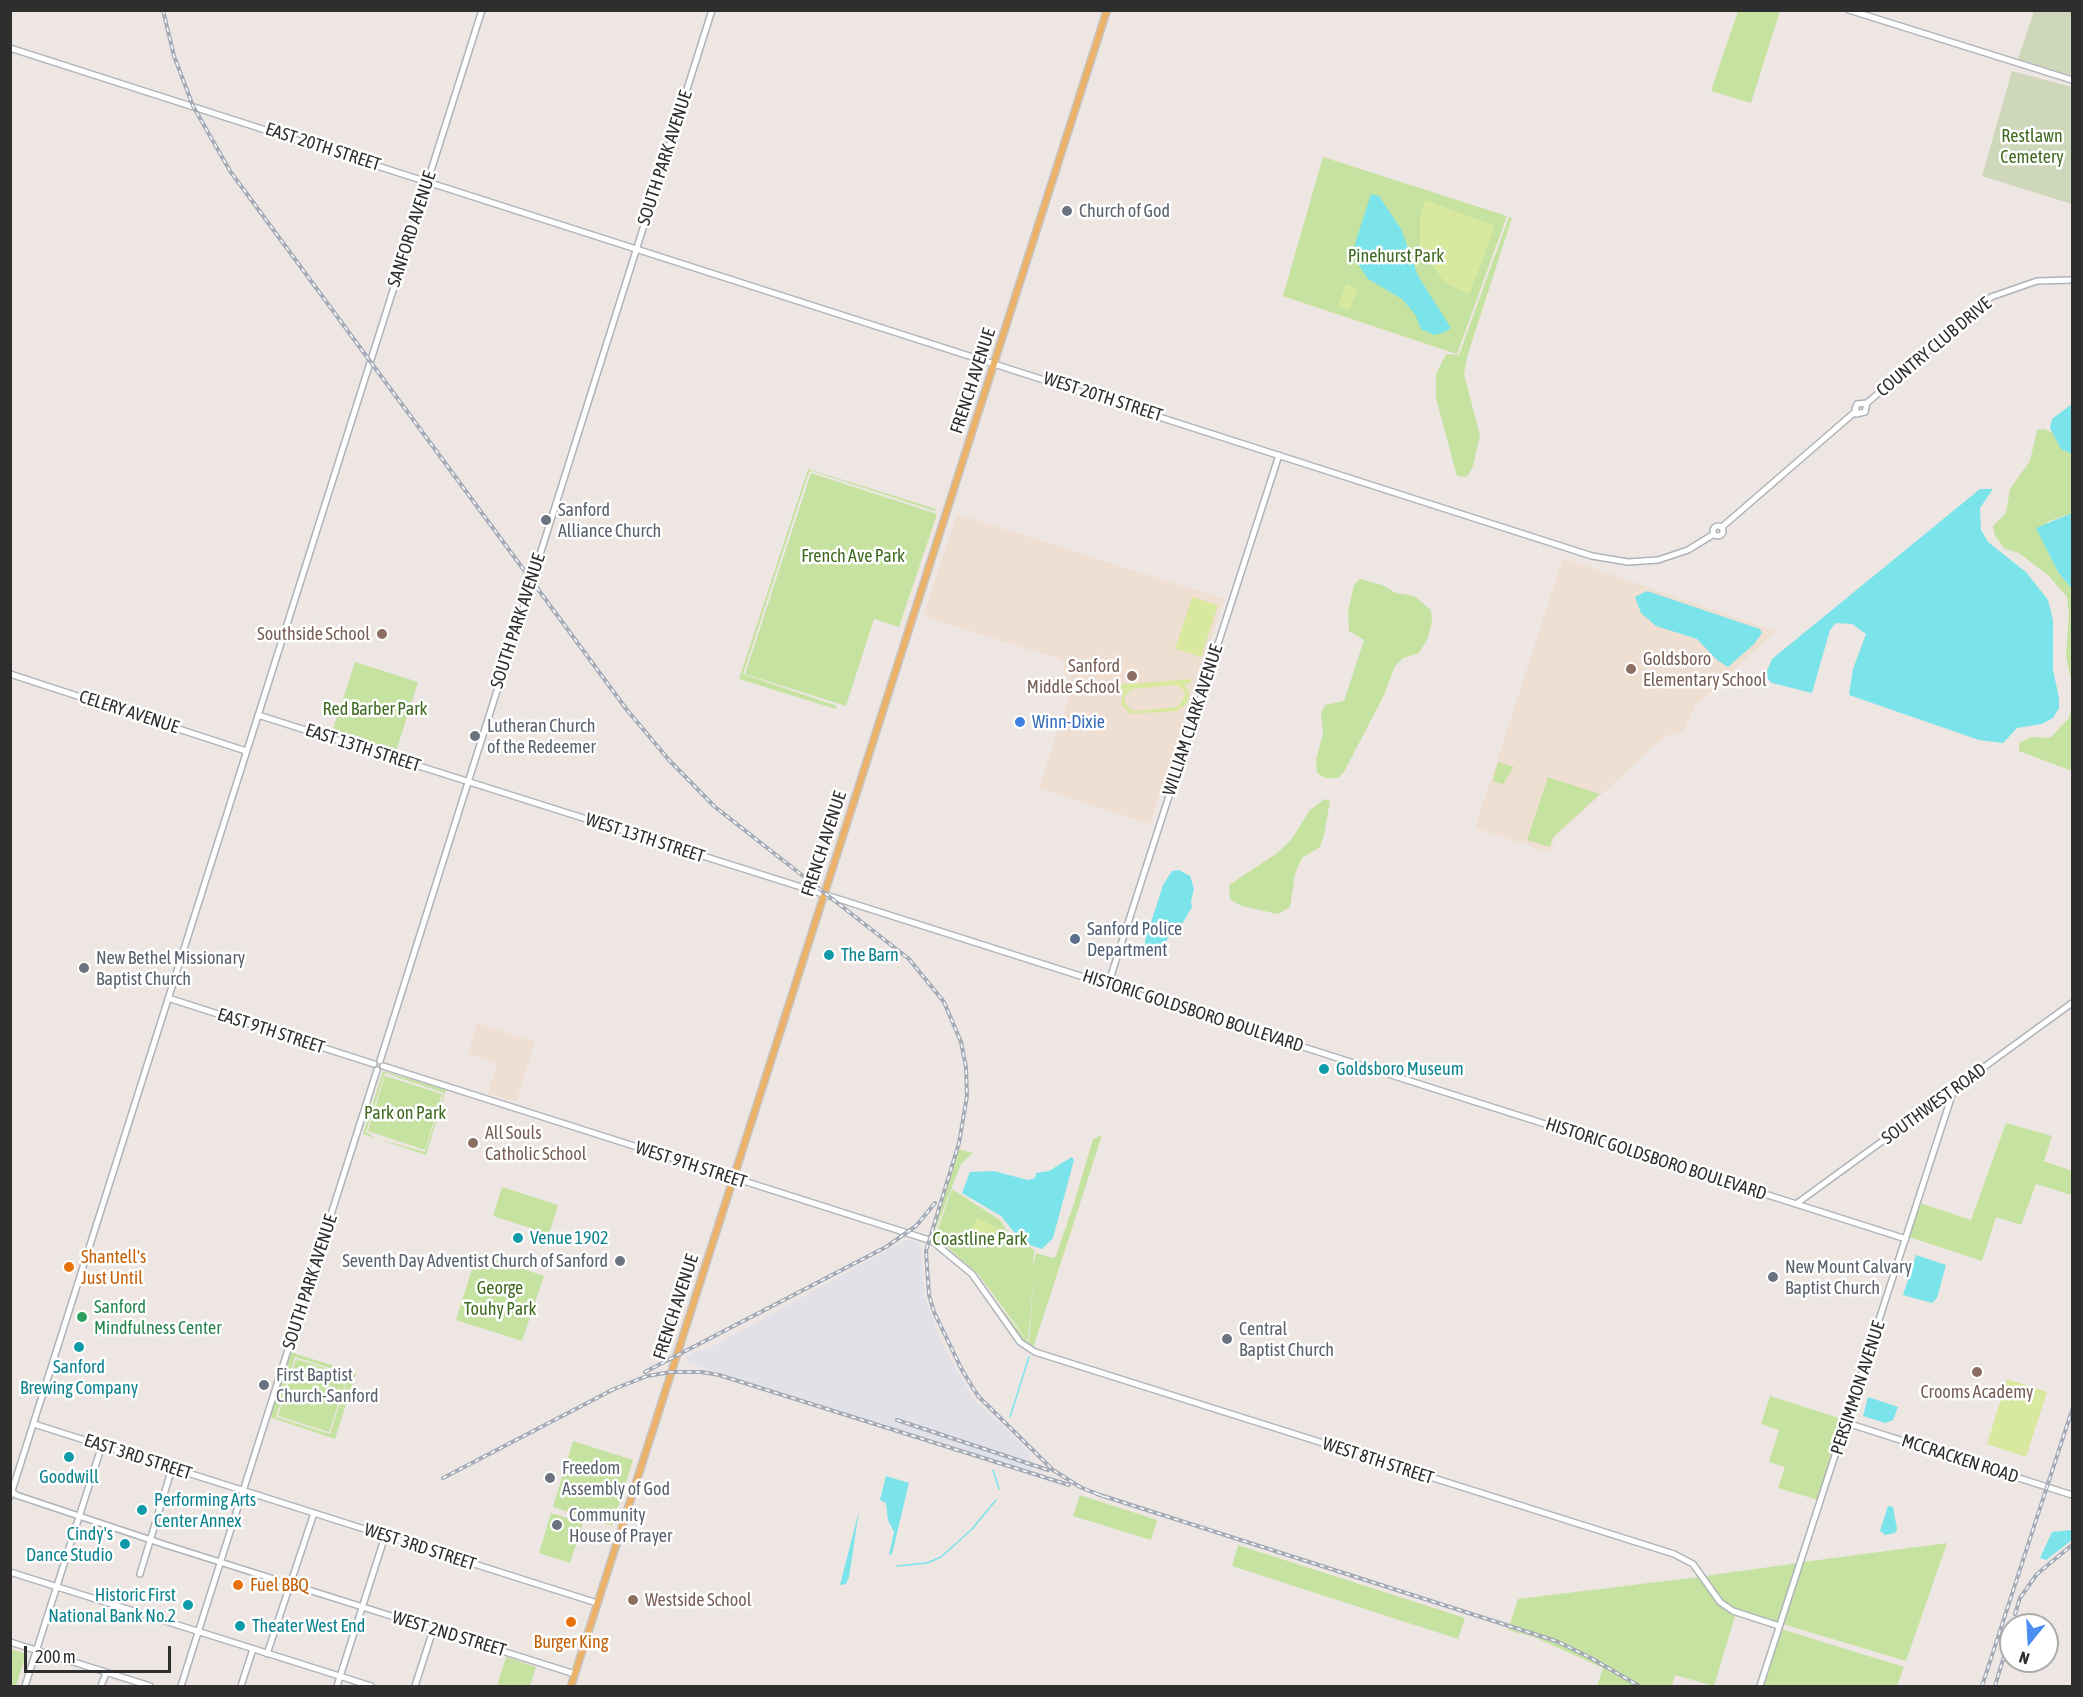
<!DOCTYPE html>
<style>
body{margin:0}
#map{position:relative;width:2083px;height:1697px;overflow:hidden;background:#eee6e2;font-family:"Asap Condensed",sans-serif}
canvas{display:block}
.frame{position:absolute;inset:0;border:12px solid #2e2e2e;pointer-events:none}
.north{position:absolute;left:1999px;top:1613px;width:60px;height:60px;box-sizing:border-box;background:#fff;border:2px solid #ababab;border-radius:50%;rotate:198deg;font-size:16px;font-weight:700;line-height:24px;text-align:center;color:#2e2e2e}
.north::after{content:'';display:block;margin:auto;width:21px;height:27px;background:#4a8df3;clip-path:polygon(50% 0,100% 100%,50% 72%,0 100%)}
.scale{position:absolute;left:24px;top:1646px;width:147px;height:27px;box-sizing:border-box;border:3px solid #2e2e2e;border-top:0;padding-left:8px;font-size:18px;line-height:21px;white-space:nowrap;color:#2e2e2e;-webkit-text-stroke:4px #fff;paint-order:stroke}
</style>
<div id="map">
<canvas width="2083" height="1697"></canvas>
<div class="frame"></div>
<div class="north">N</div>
<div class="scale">200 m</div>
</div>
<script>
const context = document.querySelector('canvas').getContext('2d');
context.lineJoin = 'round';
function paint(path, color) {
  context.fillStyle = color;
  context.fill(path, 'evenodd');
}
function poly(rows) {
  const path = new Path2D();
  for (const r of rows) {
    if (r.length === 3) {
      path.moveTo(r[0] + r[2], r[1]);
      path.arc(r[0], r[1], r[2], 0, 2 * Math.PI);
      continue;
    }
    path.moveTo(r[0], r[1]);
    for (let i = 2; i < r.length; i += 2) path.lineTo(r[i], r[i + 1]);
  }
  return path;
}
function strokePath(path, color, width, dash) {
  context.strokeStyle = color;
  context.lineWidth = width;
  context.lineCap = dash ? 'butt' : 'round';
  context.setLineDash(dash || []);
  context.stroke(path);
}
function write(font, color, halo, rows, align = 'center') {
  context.font = font + ' "Asap Condensed",sans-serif';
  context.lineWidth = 5;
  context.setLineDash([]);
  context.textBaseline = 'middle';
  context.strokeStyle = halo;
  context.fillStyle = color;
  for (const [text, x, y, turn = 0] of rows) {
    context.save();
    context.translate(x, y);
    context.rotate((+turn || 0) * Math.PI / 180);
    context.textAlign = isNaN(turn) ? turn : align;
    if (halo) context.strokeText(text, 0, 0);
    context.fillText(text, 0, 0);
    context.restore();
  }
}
const industrial = poly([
 [906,1240,921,1242,924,1295,943,1346,972,1397,1028,1450,1033,1472,685,1362,692,1352,708,1349]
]);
const education = poly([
 [957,514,1224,599,1150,824,1039,788,1070,693,1062,660,923,616],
 [1563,558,1776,631,1695,706,1684,730,1664,737,1554,838,1551,853,1475,828],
 [477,1023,535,1042,516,1102,488,1093,497,1064,468,1054]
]);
const green = poly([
 [1738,11,1780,11,1751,103,1711,91],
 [1323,157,1507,216,1457,354,1283,296],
 [1509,217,1512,218,1467,357,1464,374,1480,435,1473,466,1467,477,1457,476,1436,398,1436,374,1446,354,1459,355],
 [2044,429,2053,433,2061,449,2072,454,2072,513,2047,522,2048,552,2058,572,2072,589,2072,685,2066,656,2069,614,2067,597,2049,576,2019,553,2005,549,1995,536,1993,526,2006,513,2010,489,2030,461,2037,430],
 [808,469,936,509,935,511,812,471,809,472,743,674,837,706,836,709,739,679],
 [811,473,937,514,899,627,874,619,846,706,745,674],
 [1360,579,1382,585,1396,593,1414,596,1431,610,1432,621,1428,638,1419,653,1403,658,1395,666,1384,695,1344,772,1338,778,1325,778,1317,773,1316,760,1323,733,1321,714,1325,705,1344,701,1364,640,1349,631,1348,612,1354,585],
 [355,662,418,682,395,755,331,735],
 [2072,706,2072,771,2019,751,2019,743,2031,737,2050,738,2069,718],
 [1498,762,1514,767,1503,784,1493,781],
 [1548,777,1600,794,1553,837,1550,847,1527,840],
 [1325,799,1330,801,1324,835,1320,847,1302,858,1295,874,1290,907,1278,914,1241,906,1230,899,1229,885,1276,854,1291,840,1310,810],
 [383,1071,446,1090,426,1155,363,1134],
 [385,1073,444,1093,425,1152,375,1138,366,1132],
 [385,1076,442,1094,425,1150,368,1131],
 [2006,1123,2052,1136,2044,1161,2072,1171,2072,1195,2036,1184,2021,1225,1996,1217,1982,1261,1909,1237,1920,1203,1971,1220],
 [1102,1135,1078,1210,1033,1348,1022,1340,993,1298,1029,1343,1034,1274,1028,1341,977,1273,935,1237,952,1189,1000,1220,1008,1232,1034,1250,1033,1266,1036,1253,1053,1258,1056,1256,1074,1203,1093,1139],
 [958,1149,973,1153,961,1164,932,1238,931,1233],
 [502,1187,558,1205,549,1234,493,1216],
 [477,1253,544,1276,522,1341,456,1320],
 [290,1352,356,1373,335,1439,269,1417],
 [295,1357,349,1374,330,1434,276,1417],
 [296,1359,348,1375,329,1432,278,1416],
 [1770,1396,1845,1420,1818,1500,1778,1488,1785,1467,1769,1462,1779,1430,1761,1424],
 [573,1441,633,1460,612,1526,553,1507],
 [1080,1495,1157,1520,1151,1540,1073,1516],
 [551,1513,583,1523,570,1563,539,1553],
 [1947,1543,1906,1661,1783,1624,1803,1562],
 [1238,1545,1465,1618,1458,1639,1232,1566],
 [1798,1563,1778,1622,1735,1608,1722,1600,1705,1576],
 [1699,1577,1719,1605,1732,1613,1768,1625,1735,1616,1714,1686,1675,1675,1672,1686,1597,1686,1603,1668,1534,1637,1508,1630,1518,1599],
 [1781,1629,1904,1667,1897,1686,1763,1686],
 [11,1649,26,1654,16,1686,11,1686],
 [506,1657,536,1667,530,1686,497,1686]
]);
const cemetery = poly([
 [2034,11,2072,11,2072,76,2018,59],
 [2012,71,2072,87,2072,204,1982,176]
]);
const pitch = poly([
 [1425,200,1495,226,1469,295,1444,282,1420,247,1420,216],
 [1346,284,1358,289,1349,310,1338,306],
 [1192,597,1218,605,1201,657,1175,649],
 [1191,679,1191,683,1184,684,1189,692,1188,702,1177,711,1130,714,1121,704,1124,689,1116,690,1116,685],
 [1176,685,1183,689,1185,695,1178,707,1136,711,1130,709,1125,703,1125,696,1132,689],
 [977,1218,997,1228,988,1246,968,1236],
 [2007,1379,2047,1392,2026,1457,1987,1444]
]);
const water = poly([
 [1371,194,1379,196,1401,229,1418,276,1451,328,1445,332,1434,335,1421,329,1415,314,1402,299,1368,279,1360,267,1354,256,1355,244],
 [2072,404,2072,454,2061,449,2050,428,2052,419],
 [1980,489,1993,489,1980,508,1981,530,1988,542,2026,572,2048,600,2053,620,2053,670,2059,698,2059,708,2053,718,2042,724,2017,728,2003,743,1979,740,1849,695,1853,669,1866,634,1852,624,1836,623,1830,630,1812,693,1772,683,1767,678,1767,671,1772,659],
 [2072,513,2072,589,2058,572,2036,528],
 [1647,591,1760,629,1762,633,1754,644,1728,667,1717,660,1697,639,1656,626,1641,613,1635,597],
 [1179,870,1190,876,1194,889,1191,901,1192,907,1182,924,1172,930,1161,952,1146,947,1145,941,1163,885,1172,871],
 [1072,1157,1074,1160,1053,1238,1042,1249,1030,1245,1019,1238,1001,1216,962,1193,970,1172,994,1171,1028,1180,1035,1178,1036,1173,1049,1171],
 [1916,1255,1946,1265,1937,1298,1932,1303,1903,1295],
 [1868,1397,1898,1407,1893,1420,1885,1423,1863,1416],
 [886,1476,909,1483,892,1554,889,1555,894,1532,888,1520,886,1503,880,1500],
 [1888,1506,1893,1507,1897,1529,1895,1533,1885,1535,1880,1531],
 [859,1511,849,1577,846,1584,840,1585],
 [2072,1530,2072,1540,2046,1560,2040,1558,2052,1532]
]);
const stream = poly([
 [1010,1417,1029,1357],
 [993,1470,999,1489],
 [897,1566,927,1563,941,1557,972,1529,996,1500]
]);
const tertiary = poly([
 [10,48,1592,556,1628,562,1658,560,1688,550,1714,534],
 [1858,413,1855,409,1857,404,1867,403,1991,297,2037,281,2072,280],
 [1856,414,1865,412,1867,403],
 [1718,531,5],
 [1722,527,1856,411],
 [823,894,1906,1239],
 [1108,985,1279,455],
 [168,998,374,1064],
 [380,1061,712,10],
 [383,1066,932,1241,972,1274,1020,1342,1035,1352,1674,1554,1693,1564,1720,1602,1733,1611,1779,1626],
 [1796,1204,2072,1003],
 [1847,1423,2072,1495],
 [34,1424,597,1603],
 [10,1489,16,1495,166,1545,575,1674],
 [140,1574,172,1468],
 [10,1642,150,1686],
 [267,1654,314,1513],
 [25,1686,102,1445],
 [101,1686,106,1673],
 [181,1686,377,1070],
 [241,1686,253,1649],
 [337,1686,385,1536],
 [415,1686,433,1630],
 [1760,1686,1954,1089]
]);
const secondary = poly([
 [1849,10,2072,80],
 [10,674,246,751],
 [258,715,823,894],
 [10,1497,482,10],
 [10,1572,371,1686]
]);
const primary = poly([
 [571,1686,1107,10]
]);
const rail = poly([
 [163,10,174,56,193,106,230,171,627,710,669,760,715,807,909,959,944,1002,961,1042,966,1067,967,1096,959,1143,926,1251,929,1295,934,1312,962,1370,978,1396,1053,1470,1080,1487,1105,1497],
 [645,1372,886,1247,916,1226,935,1203],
 [609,1391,647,1376,671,1372,701,1372,719,1375,1069,1485],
 [897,1420,1048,1470],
 [443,1478,616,1388],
 [1097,1494,1556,1641,1591,1658,1639,1686],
 [2015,1614,2020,1598,2037,1574,2072,1545],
 [1982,1686,2072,1410],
 [1995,1686,2005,1653]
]);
const markers = [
 [1067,211,6,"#6b7280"],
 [546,520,6,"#6b7280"],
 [382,634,6,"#8d6e63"],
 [1631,669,6,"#8d6e63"],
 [1132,676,6,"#8d6e63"],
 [1020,722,6,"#3f7fe0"],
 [475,736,6,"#6b7280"],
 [1075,939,6,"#5c6f8a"],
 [829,955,6,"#0f9aa8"],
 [84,968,6,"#6b7280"],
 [1324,1069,6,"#0f9aa8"],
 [473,1143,6,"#8d6e63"],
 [518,1238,6,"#0f9aa8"],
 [620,1261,6,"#6b7280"],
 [69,1267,6,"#e8710a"],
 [1773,1277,6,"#6b7280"],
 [82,1317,6,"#2e9e5b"],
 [1227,1339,6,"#6b7280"],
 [79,1347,6,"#0f9aa8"],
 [1977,1372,6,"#8d6e63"],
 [264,1385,6,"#6b7280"],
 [69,1457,6,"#0f9aa8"],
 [550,1478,6,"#6b7280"],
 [142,1510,6,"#0f9aa8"],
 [557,1525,6,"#6b7280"],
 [125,1544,6,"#0f9aa8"],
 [238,1585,6,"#e8710a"],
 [633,1600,6,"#8d6e63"],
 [188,1605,6,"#0f9aa8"],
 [571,1622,6,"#e8710a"],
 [240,1626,6,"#0f9aa8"]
];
const parkNames = [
 ["Restlawn",2032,136],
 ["Cemetery",2032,157],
 ["Pinehurst Park",1396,256],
 ["French Ave Park",853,556],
 ["Red Barber Park",375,709],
 ["Park on Park",405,1113],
 ["Coastline Park",980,1239],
 ["George",500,1288],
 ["Touhy Park",500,1309]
];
const streetNames = [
 ["EAST 20TH STREET",323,147,18],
 ["SOUTH PARK AVENUE",665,158,-72],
 ["SANFORD AVENUE",412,229,-72],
 ["COUNTRY CLUB DRIVE",1934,347,-40],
 ["FRENCH AVENUE",973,381,-72],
 ["WEST 20TH STREET",1103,397,18],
 ["SOUTH PARK AVENUE",518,621,-72],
 ["CELERY AVENUE",129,712,18],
 ["WILLIAM CLARK AVENUE",1193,720,-72],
 ["EAST 13TH STREET",363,748,18],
 ["WEST 13TH STREET",645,838,18],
 ["FRENCH AVENUE",824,844,-72],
 ["HISTORIC GOLDSBORO BOULEVARD",1193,1011,18],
 ["EAST 9TH STREET",271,1031,18],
 ["SOUTHWEST ROAD",1934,1104,-36],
 ["HISTORIC GOLDSBORO BOULEVARD",1656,1159,18],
 ["WEST 9TH STREET",691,1165,18],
 ["SOUTH PARK AVENUE",310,1282,-72],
 ["FRENCH AVENUE",676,1307,-72],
 ["PERSIMMON AVENUE",1858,1388,-72],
 ["EAST 3RD STREET",138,1457,18],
 ["MCCRACKEN ROAD",1960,1459,18],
 ["WEST 8TH STREET",1378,1461,18],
 ["WEST 3RD STREET",420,1547,18],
 ["WEST 2ND STREET",449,1634,17]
];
const worshipNames = [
 ["Church of God",1079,211],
 ["Sanford",558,510],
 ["Alliance Church",558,531],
 ["Lutheran Church",487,726],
 ["of the Redeemer",487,747],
 ["New Bethel Missionary",96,958],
 ["Baptist Church",96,979],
 ["Seventh Day Adventist Church of Sanford",608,1261,"right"],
 ["New Mount Calvary",1785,1267],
 ["Baptist Church",1785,1288],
 ["Central",1239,1329],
 ["Baptist Church",1239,1350],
 ["First Baptist",276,1375],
 ["Church-Sanford",276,1396],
 ["Freedom",562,1468],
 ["Assembly of God",562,1489],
 ["Community",569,1515],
 ["House of Prayer",569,1536]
];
const educationNames = [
 ["Southside School",370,634,"right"],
 ["Goldsboro",1643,659],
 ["Elementary School",1643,680],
 ["Sanford",1120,666,"right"],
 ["Middle School",1120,687,"right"],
 ["All Souls",485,1133],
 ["Catholic School",485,1154],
 ["Crooms Academy",1977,1392,"center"],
 ["Westside School",645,1600]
];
const shopNames = [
 ["Winn-Dixie",1032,722]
];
const serviceNames = [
 ["Sanford Police",1087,929],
 ["Department",1087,950]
];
const cultureNames = [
 ["The Barn",841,955],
 ["Goldsboro Museum",1336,1069],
 ["Venue 1902",530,1238],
 ["Sanford",79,1367,"center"],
 ["Brewing Company",79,1388,"center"],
 ["Goodwill",69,1477,"center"],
 ["Performing Arts",154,1500],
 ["Center Annex",154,1521],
 ["Cindy's",113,1534,"right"],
 ["Dance Studio",113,1555,"right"],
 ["Historic First",176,1595,"right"],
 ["National Bank No.2",176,1616,"right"],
 ["Theater West End",252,1626]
];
const foodNames = [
 ["Shantell's",81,1257],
 ["Just Until",81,1278],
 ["Fuel BBQ",250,1585],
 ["Burger King",571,1642,"center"]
];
const leisureNames = [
 ["Sanford",94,1307],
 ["Mindfulness Center",94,1328]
];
paint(industrial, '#e2e1e8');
paint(education, '#efdfd2');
paint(green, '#c5e2a1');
paint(cemetery, '#ced7b9');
paint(pitch, '#d8e89e');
paint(water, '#7ae4ea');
strokePath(stream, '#7ae4ea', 1.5);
strokePath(tertiary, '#aeb3b9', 8);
strokePath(secondary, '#aeb3b9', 8);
strokePath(primary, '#c4c4c4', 9);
strokePath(tertiary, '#fff', 5);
strokePath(secondary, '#fff', 5);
strokePath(primary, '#ecb269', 6);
strokePath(rail, '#a4abb7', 4);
strokePath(rail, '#fff', 1.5, [4.5]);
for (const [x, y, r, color] of markers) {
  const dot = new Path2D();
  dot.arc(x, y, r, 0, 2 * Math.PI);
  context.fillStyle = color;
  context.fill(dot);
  strokePath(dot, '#fff', 2);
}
write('18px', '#3e6a1f', '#fff', parkNames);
write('18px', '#2e2e2e', '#fff', streetNames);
write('18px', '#5b616d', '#fff', worshipNames, 'left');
write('18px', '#785e54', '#fff', educationNames, 'left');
write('18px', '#366cbe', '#fff', shopNames, 'left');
write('18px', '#4e5e75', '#fff', serviceNames, 'left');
write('18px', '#0d838f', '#fff', cultureNames, 'left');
write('18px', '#c56008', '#fff', foodNames, 'left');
write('18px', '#27864d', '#fff', leisureNames, 'left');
</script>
